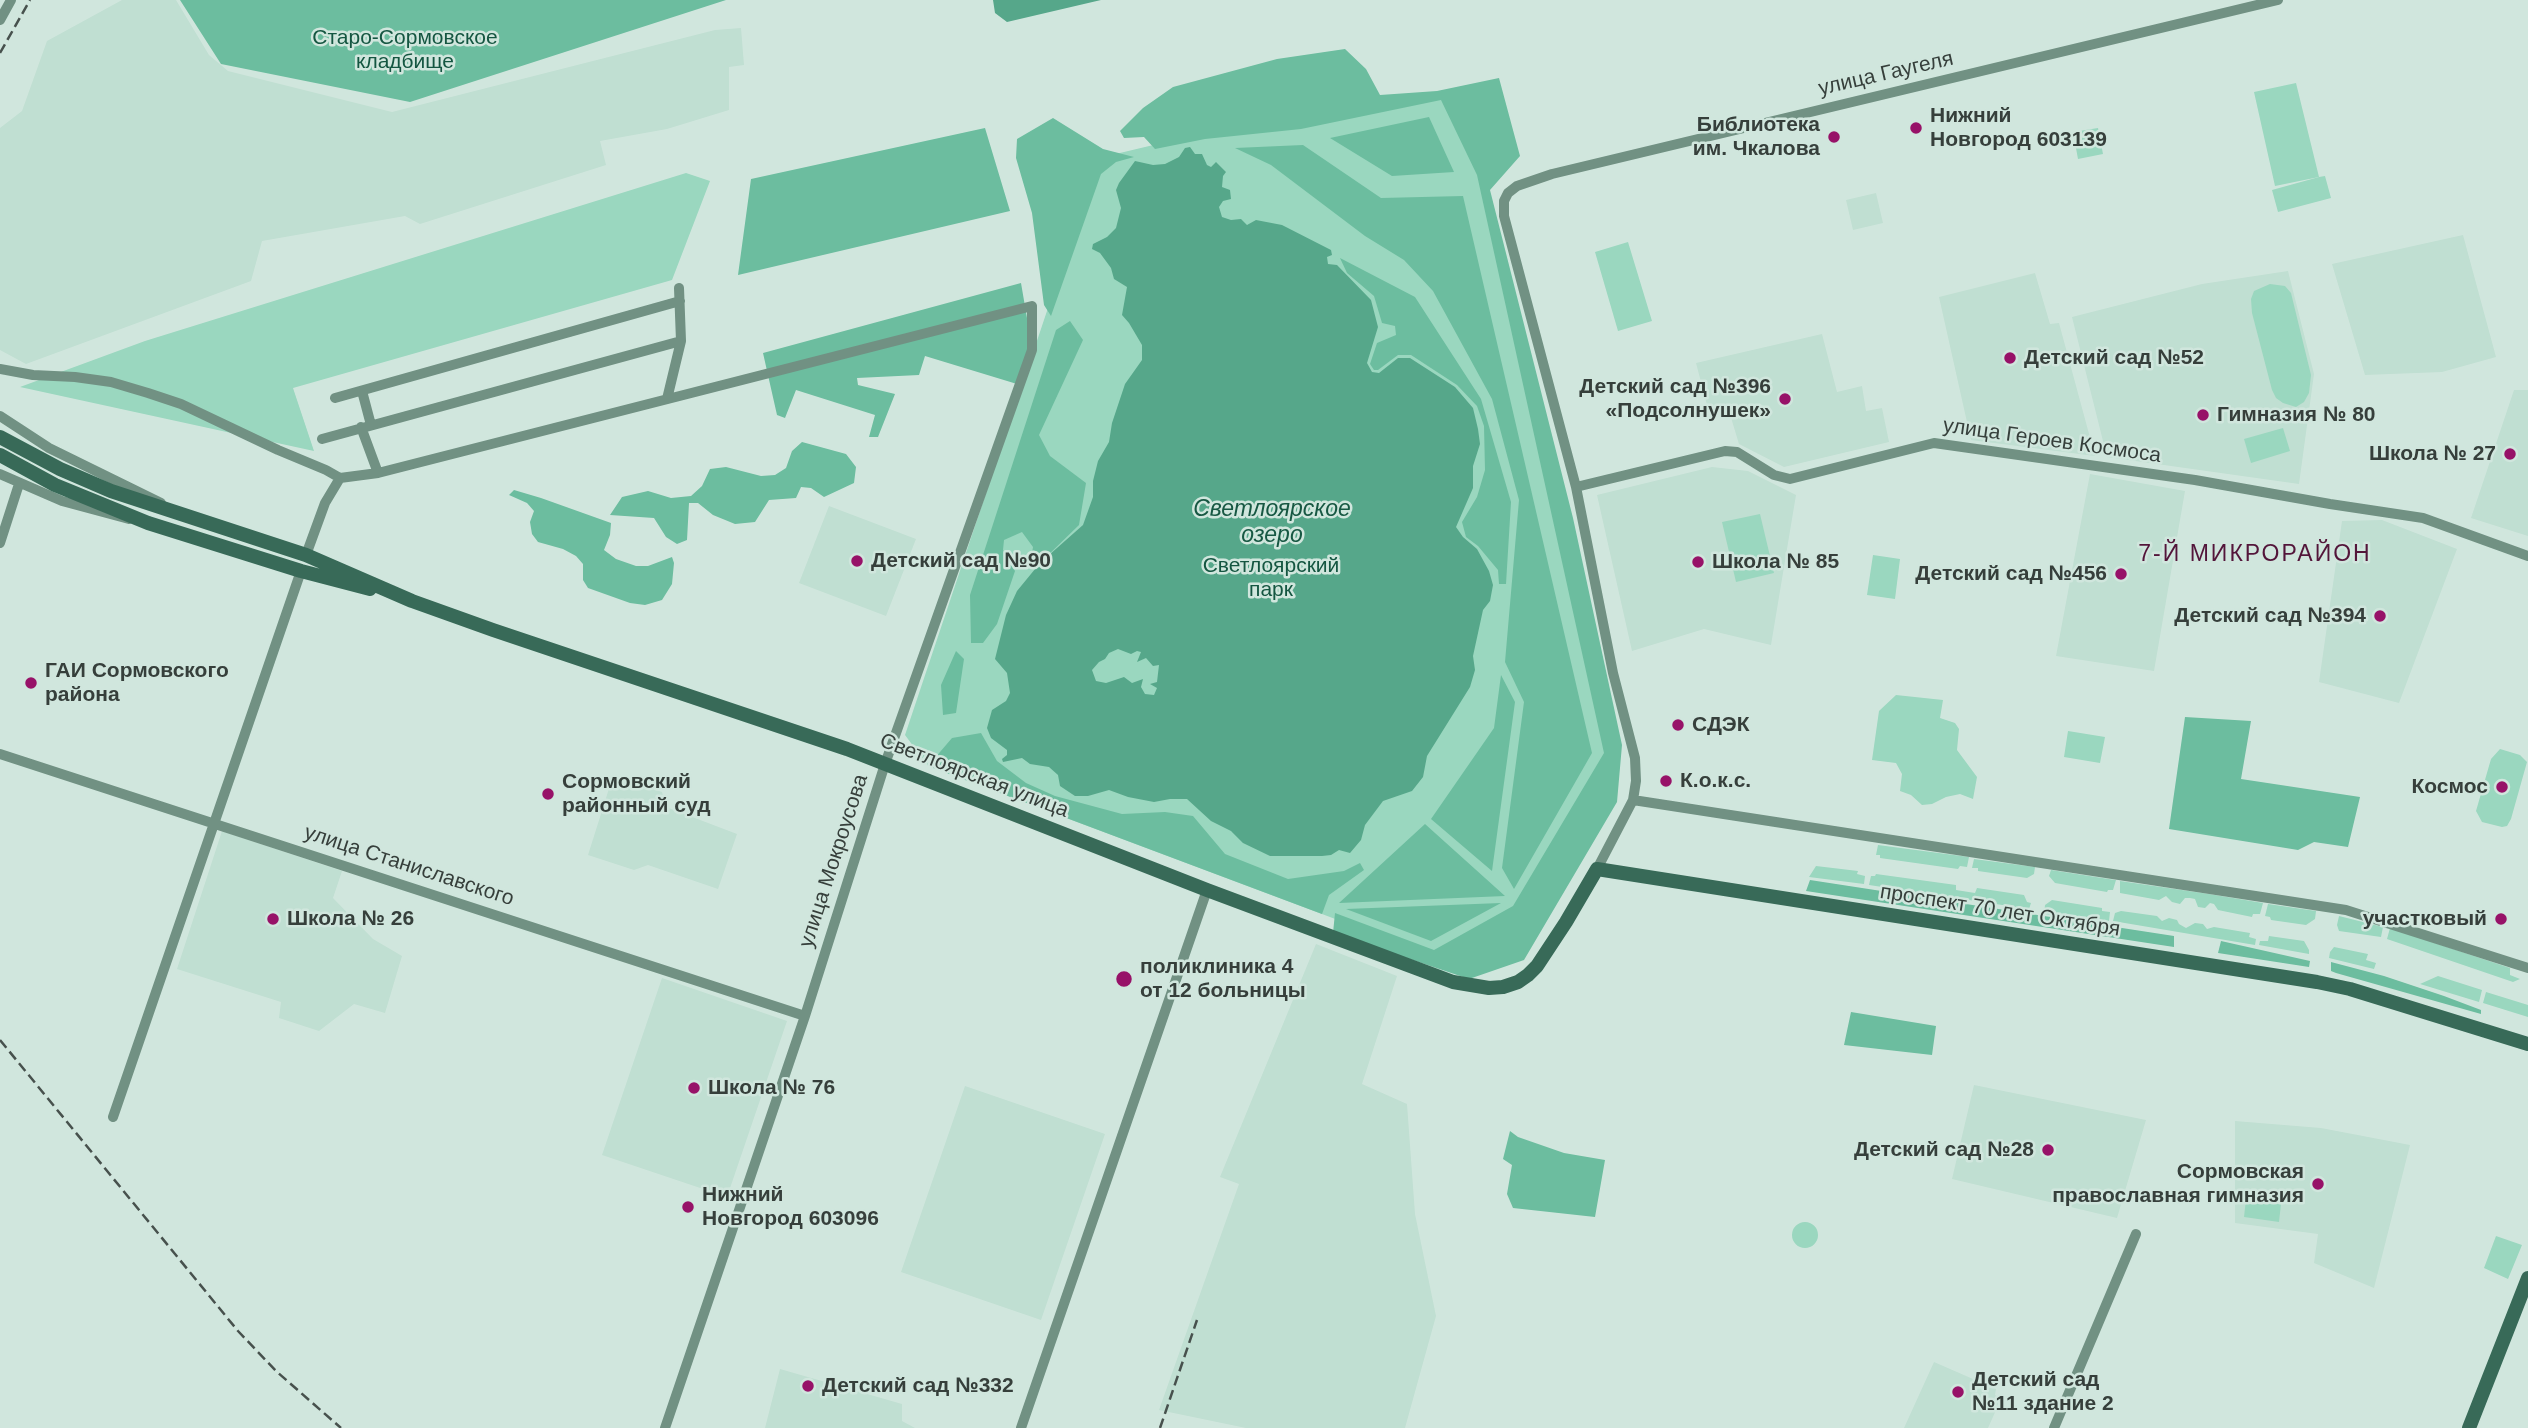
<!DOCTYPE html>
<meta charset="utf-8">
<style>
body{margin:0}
canvas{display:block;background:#d0e6dd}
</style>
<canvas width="2528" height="1428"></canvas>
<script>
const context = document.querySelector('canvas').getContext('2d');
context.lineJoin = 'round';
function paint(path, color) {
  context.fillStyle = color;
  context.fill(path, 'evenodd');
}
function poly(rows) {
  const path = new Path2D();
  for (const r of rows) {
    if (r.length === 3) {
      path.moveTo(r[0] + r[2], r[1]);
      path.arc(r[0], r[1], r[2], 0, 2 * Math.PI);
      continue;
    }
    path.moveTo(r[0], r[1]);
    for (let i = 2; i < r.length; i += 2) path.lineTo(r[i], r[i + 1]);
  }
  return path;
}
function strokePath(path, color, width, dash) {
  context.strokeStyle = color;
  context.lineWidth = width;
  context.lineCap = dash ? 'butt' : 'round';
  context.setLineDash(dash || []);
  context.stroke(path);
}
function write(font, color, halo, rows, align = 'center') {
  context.font = font + ' Arial,sans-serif';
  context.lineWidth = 5;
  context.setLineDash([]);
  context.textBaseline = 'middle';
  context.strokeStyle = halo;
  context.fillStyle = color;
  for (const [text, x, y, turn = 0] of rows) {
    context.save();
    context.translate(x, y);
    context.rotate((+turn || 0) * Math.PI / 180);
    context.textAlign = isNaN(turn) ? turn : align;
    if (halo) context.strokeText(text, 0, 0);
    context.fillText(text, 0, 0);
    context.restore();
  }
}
const built = poly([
 [122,0,176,0,209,55,228,71,392,112,715,30,741,28,744,65,729,67,729,110,667,129,600,141,606,165,420,224,405,216,262,241,251,281,26,364,0,350,0,128,22,111,47,41],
 [1876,193,1883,223,1853,230,1846,200],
 [2463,235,2496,357,2442,372,2365,375,2332,264],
 [2288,271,2314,374,2299,484,2107,457,2072,317,2202,284],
 [2035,273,2050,324,2059,323,2095,456,1971,440,1939,297],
 [1822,334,1837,392,1862,386,1866,411,1882,408,1889,442,1784,467,1739,444,1729,411,1707,405,1696,363],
 [2514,390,2528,390,2528,536,2471,518],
 [1712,467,1748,471,1796,495,1771,645,1704,629,1632,651,1597,495],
 [2090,474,2185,491,2154,671,2056,656],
 [829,506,916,539,886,616,799,583],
 [2382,520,2457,549,2399,703,2319,682,2342,521],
 [613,776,662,792,666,807,737,834,718,889,648,865,634,870,588,855],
 [222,831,342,871,333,898,373,939,402,956,385,1013,354,1004,319,1031,279,1018,281,1002,177,969],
 [1316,944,1397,976,1362,1084,1407,1104,1415,1214,1436,1316,1405,1428,1246,1428,1159,1410,1239,1184,1220,1177],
 [662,978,787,1021,727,1197,602,1155],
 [1974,1085,2146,1120,2117,1218,1952,1179],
 [965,1086,1105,1134,1041,1320,901,1272],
 [2235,1121,2321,1128,2410,1145,2374,1288,2314,1263,2318,1234,2235,1223],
 [1934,1362,1996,1389,1995,1395,2001,1399,1988,1428,1904,1428],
 [780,1369,902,1404,902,1421,915,1428,765,1428]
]);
const green = poly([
 [2296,83,2319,177,2325,176,2331,198,2278,212,2272,190,2319,177,2275,186,2254,92],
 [1457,97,1488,199,1614,754,1479,973,928,766,905,735,1051,299,1103,157,1229,127],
 [2098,128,2103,154,2078,159,2073,132],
 [686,173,710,181,672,280,293,388,314,451,20,387,145,341],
 [1628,242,1652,321,1618,331,1595,252],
 [2270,284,2285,286,2291,293,2311,375,2309,393,2304,402,2296,407,2283,403,2276,398,2272,390,2252,313,2251,299,2254,291],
 [2283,428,2290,451,2251,463,2244,439],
 [1760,514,1774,573,1736,582,1722,522],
 [1873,555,1900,559,1895,599,1867,595],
 [1896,695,1943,700,1940,718,1955,723,1959,729,1957,750,1977,777,1973,799,1960,794,1946,797,1932,804,1922,805,1911,795,1900,791,1902,774,1896,763,1872,760,1879,711],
 [2068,731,2105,737,2100,763,2064,757],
 [2500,749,2520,755,2527,762,2511,819,2507,826,2502,827,2482,822,2476,811,2491,759],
 [1878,845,1969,857,1967,867,1960,866,1958,869,1880,858,1880,855,1876,855],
 [1974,859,2035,867,2034,874,2027,878,1978,871,1978,868,1972,868],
 [1816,866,1858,871,1857,874,1865,876,1864,884,1809,877],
 [2051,870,2115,880,2116,880,2113,890,2108,890,2107,892,2055,883,2049,876],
 [1876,874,1956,885,1956,890,1975,893,1977,888,2024,895,2027,902,2031,903,2029,909,1869,885,1871,876,1875,876],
 [2120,881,2209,894,2263,903,2260,914,2253,914,2252,917,2218,910,2214,904,2210,903,2205,908,2198,907,2195,899,2190,898,2185,898,2180,904,2172,902,2166,896,2159,900,2120,893],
 [2052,900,2102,908,2102,911,2110,912,2109,921,2044,914,2045,905],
 [2268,904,2316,911,2315,919,2306,925,2271,920,2270,917,2265,916],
 [2121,911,2157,916,2162,921,2169,918,2177,920,2179,924,2186,928,2195,923,2203,924,2207,929,2214,927,2250,933,2249,937,2256,939,2255,945,2113,921,2115,913],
 [2339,916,2383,927,2381,937,2339,931,2337,925],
 [2390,928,2510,968,2510,975,2520,979,2513,982,2387,939],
 [2269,936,2304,941,2309,950,2309,954,2259,945,2260,941,2268,941],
 [2334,947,2368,954,2366,960,2376,963,2374,969,2329,958,2330,952],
 [2438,976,2482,990,2479,1002,2420,984],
 [2486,992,2528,1005,2528,1017,2483,1003],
 [2246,1199,2281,1204,2279,1222,2244,1217],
 [1805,1235,13],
 [2496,1236,2522,1245,2508,1279,2484,1268]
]);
const forest = poly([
 [180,0,726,0,410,102,221,64],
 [1345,49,1366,69,1380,95,1437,91,1499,78,1520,156,1490,190,1573,518,1622,745,1617,802,1524,960,1469,979,1333,933,1335,913,1434,950,1513,906,1604,753,1477,175,1441,100,1301,129,1205,139,1155,149,1144,137,1124,138,1120,131,1143,108,1173,87,1277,59],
 [1429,117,1454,172,1392,176,1330,138],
 [1053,118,1103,149,1134,157,1116,162,1101,174,1051,316,1044,305,1032,213,1016,158,1017,139],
 [985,128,1010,211,738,275,751,179],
 [1303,145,1381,198,1463,196,1592,753,1514,889,1502,868,1524,702,1505,662,1519,500,1492,399,1433,291,1404,260,1365,236,1271,165,1235,148],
 [1340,258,1415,297,1481,399,1511,502,1506,584,1499,584,1498,570,1478,546,1466,537,1462,522,1477,497,1485,470,1484,426,1477,406,1457,385,1411,355,1398,355,1378,370,1374,370,1370,364,1377,343,1396,335,1395,326,1382,323,1374,296,1347,273],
 [1021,283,1027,318,1028,349,1017,384,925,356,919,375,857,378,858,385,895,394,878,437,869,437,875,415,796,390,785,418,777,415,763,353],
 [1070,321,1083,340,1039,435,1050,456,1086,483,1079,525,1040,563,1030,565,1033,547,1022,532,1004,540,1003,550,1015,571,997,624,983,643,971,643,970,595,1056,330],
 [802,442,846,454,856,467,854,483,824,497,811,488,801,487,796,498,769,500,755,522,735,524,713,515,698,503,689,503,687,540,677,544,666,537,654,518,610,515,622,497,648,491,671,498,691,496,702,486,710,469,726,467,761,476,775,475,786,468,792,451],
 [514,490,541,498,611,523,610,535,604,550,616,559,636,566,648,566,672,557,674,563,672,584,662,600,645,605,630,603,588,588,583,580,583,564,576,556,563,549,538,542,532,534,530,522,534,511,527,503,509,495],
 [956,651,964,659,956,713,943,715,941,685],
 [1501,675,1515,702,1492,871,1431,819,1494,728],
 [2185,717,2251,721,2241,779,2360,797,2348,847,2314,842,2298,850,2169,829],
 [981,733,997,761,1026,783,1055,796,1122,814,1165,812,1193,816,1225,854,1288,879,1344,871,1360,863,1364,870,1329,895,1322,914,928,766,952,738],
 [1425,824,1505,896,1339,903],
 [1810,880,2174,936,2174,947,1806,891],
 [1501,903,1431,941,1346,909],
 [2221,941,2310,961,2309,967,2218,953],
 [2331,962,2384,976,2444,996,2481,1010,2481,1014,2336,973,2331,971],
 [1851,1012,1936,1026,1932,1055,1844,1045],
 [1510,1131,1518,1137,1564,1153,1605,1160,1595,1217,1513,1208,1507,1194,1512,1165,1503,1159]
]);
const water = poly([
 [993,0,1101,0,1007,22,995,13],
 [1190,147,1195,154,1202,154,1207,165,1211,167,1216,162,1226,172,1223,176,1222,187,1230,190,1231,199,1223,201,1219,207,1222,217,1231,220,1241,219,1247,225,1256,220,1282,225,1331,250,1332,255,1327,257,1328,264,1337,265,1371,300,1378,327,1367,363,1372,372,1379,373,1398,358,1410,358,1455,387,1473,408,1478,429,1480,444,1473,466,1473,488,1456,527,1463,537,1477,549,1489,571,1493,585,1490,601,1483,610,1473,656,1475,670,1470,687,1427,756,1423,777,1412,791,1383,801,1365,825,1361,840,1350,853,1339,850,1331,855,1322,856,1270,856,1243,843,1231,831,1211,821,1187,799,1170,799,1154,802,1128,797,1109,790,1088,796,1075,796,1060,786,1058,775,1049,767,1030,764,1022,758,1003,762,1002,759,1007,755,1007,750,991,738,987,728,992,710,1006,701,1010,693,1007,673,995,659,1006,615,1017,591,1040,563,1083,525,1093,497,1093,481,1098,461,1109,442,1112,423,1125,384,1142,360,1142,345,1129,323,1122,315,1127,287,1114,279,1111,268,1100,253,1092,249,1093,244,1107,237,1116,228,1121,208,1116,190,1119,183,1135,161,1153,165,1165,164,1179,157,1185,148],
 [1118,649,1131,654,1137,651,1141,652,1137,662,1146,658,1153,666,1159,665,1157,682,1150,684,1157,688,1154,695,1145,694,1141,687,1143,679,1132,683,1124,677,1106,683,1096,681,1092,670,1099,662,1105,659,1109,653]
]);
const street = poly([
 [0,20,11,0],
 [0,369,33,375,75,377,111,382,148,393,181,404,278,450,326,470,340,478,378,473,1032,306,1032,350,885,764,805,1016,665,1428],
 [362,391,371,425],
 [335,398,680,301],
 [667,399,681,341,679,288],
 [0,416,49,448,161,503],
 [361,427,378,473],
 [322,439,681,341],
 [0,474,62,501,129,519],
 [1576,487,1725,451,1737,452,1774,475,1790,479,1934,443,2195,480,2330,504,2423,518,2528,556],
 [0,543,19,484],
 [306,555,325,503,340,478],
 [0,754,805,1016],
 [1633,800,2346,910,2528,968],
 [1597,869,1633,800,1636,781,1635,758,1613,673,1576,487,1504,216,1504,201,1508,193,1517,186,1552,174,2278,0],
 [113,1117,301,571],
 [1021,1428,1207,890],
 [2054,1428,2136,1234]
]);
const secondary = poly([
 [0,437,60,469,111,491,306,555,412,601,493,630,847,749,1207,890,1453,982,1489,988,1503,987,1518,982,1528,975,1537,966,1566,922,1597,869,2317,982,2350,989,2528,1044],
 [0,455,55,485,148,523,301,571,370,589],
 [2469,1428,2528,1278]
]);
const rail = poly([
 [0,53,30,0],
 [0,1040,238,1331,276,1371,341,1428],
 [1160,1428,1197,1320]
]);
const markers = [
 [1916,128,7,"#971268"],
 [1834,137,7,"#971268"],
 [2010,358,7,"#971268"],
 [1785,399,7,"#971268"],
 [2203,415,7,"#971268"],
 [2510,454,7,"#971268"],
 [857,561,7,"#971268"],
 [1698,562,7,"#971268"],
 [2121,574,7,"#971268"],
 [2380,616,7,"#971268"],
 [31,683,7,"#971268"],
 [1678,725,7,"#971268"],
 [1666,781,7,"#971268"],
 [2502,787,7,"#971268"],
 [548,794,7,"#971268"],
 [273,919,7,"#971268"],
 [2501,919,7,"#971268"],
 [1124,979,9,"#971268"],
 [694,1088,7,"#971268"],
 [2048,1150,7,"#971268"],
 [2318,1184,7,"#971268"],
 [688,1207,7,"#971268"],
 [808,1386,7,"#971268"],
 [1958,1392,7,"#971268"]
];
const parkNames = [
 ["Старо-Сормовское",405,38],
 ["кладбище",405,62],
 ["Светлоярский",1271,566],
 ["парк",1271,590]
];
const streetNames = [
 ["улица Гаугеля",1886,74,-13],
 ["улица Героев Космоса",2052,441,8],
 ["Светлоярская улица",974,776,21],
 ["улица Мокроусова",834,861,-72],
 ["улица Станиславского",409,866,18],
 ["проспект 70 лет Октября",2000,911,9]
];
const poiNames = [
 ["Нижний",1930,116],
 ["Новгород 603139",1930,140],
 ["Библиотека",1820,125,"right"],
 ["им. Чкалова",1820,149,"right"],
 ["Детский сад №52",2024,358],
 ["Детский сад №396",1771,387,"right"],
 ["«Подсолнушек»",1771,411,"right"],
 ["Гимназия № 80",2217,415],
 ["Школа № 27",2496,454,"right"],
 ["Детский сад №90",871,561],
 ["Школа № 85",1712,562],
 ["Детский сад №456",2107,574,"right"],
 ["Детский сад №394",2366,616,"right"],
 ["ГАИ Сормовского",45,671],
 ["района",45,695],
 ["СДЭК",1692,725],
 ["К.о.к.с.",1680,781],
 ["Сормовский",562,782],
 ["районный суд",562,806],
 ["Космос",2488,787,"right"],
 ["Школа № 26",287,919],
 ["участковый",2487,919,"right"],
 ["поликлиника 4",1140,967],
 ["от 12 больницы",1140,991],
 ["Школа № 76",708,1088],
 ["Детский сад №28",2034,1150,"right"],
 ["Сормовская",2304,1172,"right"],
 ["православная гимназия",2304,1196,"right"],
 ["Нижний",702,1195],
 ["Новгород 603096",702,1219],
 ["Детский сад",1972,1380],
 ["№11 здание 2",1972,1404],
 ["Детский сад №332",822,1386]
];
const waterNames = [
 ["Светлоярское",1272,510],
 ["озеро",1272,536]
];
const neighbourhoodNames = [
 ["7-Й МИКРОРАЙОН",2255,555]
];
paint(built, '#c0dfd2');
paint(green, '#9ad7bf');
paint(forest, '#6cbd9f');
paint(water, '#56a78a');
strokePath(street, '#719183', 10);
strokePath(secondary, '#386a58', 14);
strokePath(rail, '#47514d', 2.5, [10, 5]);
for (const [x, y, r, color] of markers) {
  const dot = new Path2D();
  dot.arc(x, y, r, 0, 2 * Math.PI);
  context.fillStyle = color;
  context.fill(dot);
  strokePath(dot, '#d0e6dd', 2.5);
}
write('21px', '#145641', '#d0e6dd', parkNames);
write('21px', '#363f3b', '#d0e6dd', streetNames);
write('bold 21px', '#363f3b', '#d0e6dd', poiNames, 'left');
write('italic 23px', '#175843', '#d0e6dd', waterNames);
context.letterSpacing = '2px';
write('23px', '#53153a', '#d0e6dd', neighbourhoodNames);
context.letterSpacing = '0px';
</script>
